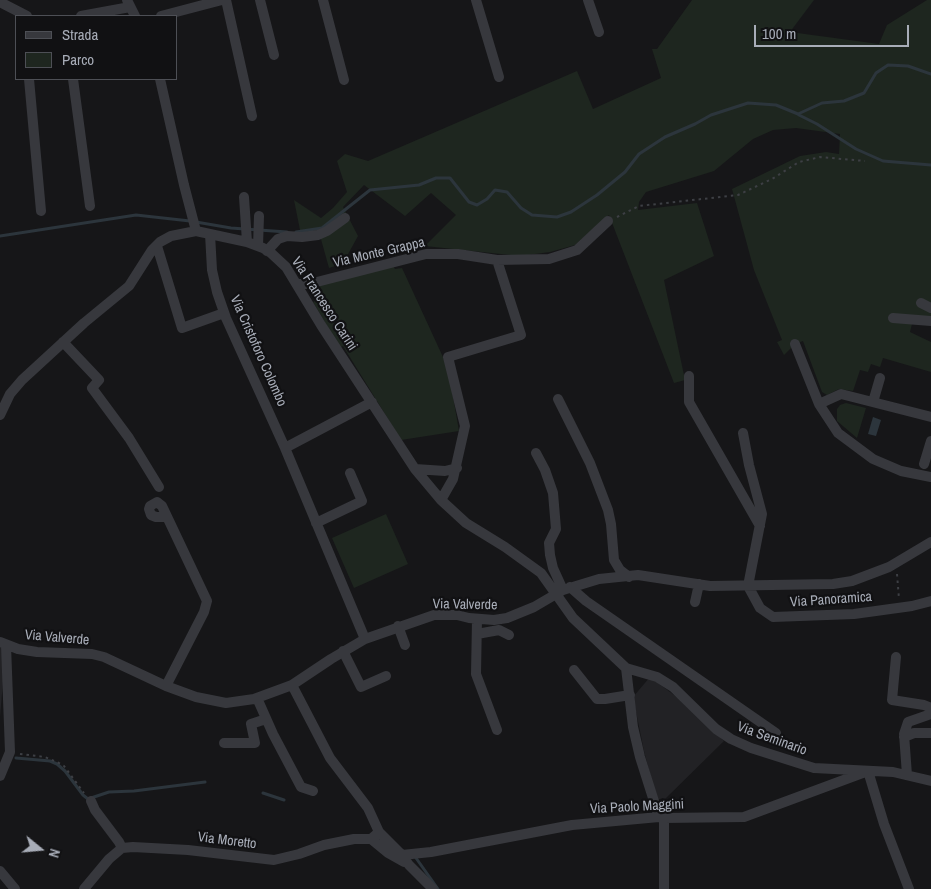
<!DOCTYPE html>
<style>
body{margin:0}
#map{position:relative;width:931px;height:889px;overflow:hidden;background:#161618;font-family:"Archivo Narrow",sans-serif}
canvas{display:block}
.legend{position:absolute;left:15px;top:15px;width:162px;height:65px;box-sizing:border-box;background:#111113;border:1px solid #4d4f55;margin:0;padding:6px 9px;list-style:none;font-size:15px;color:#a8adb8}
.legend li{display:flex;align-items:center;gap:10px;height:25px}
.legend b{width:25px;border:1px solid #4d4f55}
.north{position:absolute;left:15px;top:824px;width:50px;height:50px;-webkit-text-stroke:4px #111113;paint-order:stroke;rotate:107deg;font-size:14px;font-weight:700;line-height:20px;text-align:center;color:#a8adb8}
.north::after{content:'';display:block;margin:auto;width:18px;height:22px;background:#a8adb8;clip-path:polygon(50% 0,100% 100%,50% 72%,0 100%)}
.scale{position:absolute;left:754px;top:25px;width:155px;height:22px;box-sizing:border-box;border:2px solid #a8adb8;border-top:0;padding-left:6px;font-size:15px;line-height:18px;white-space:nowrap;color:#a8adb8;-webkit-text-stroke:4px #111113;paint-order:stroke}
</style>
<div id="map">
<canvas width="931" height="889"></canvas>
<ul class="legend">
<li><b style="height:6px;background:#37383d"></b>Strada</li>
<li><b style="height:14px;background:#1e261f"></b>Parco</li>
</ul>
<div class="north">N</div>
<div class="scale">100 m</div>
</div>
<script>
const context = document.querySelector('canvas').getContext('2d');
context.lineJoin = 'round';
function paint(path, color) {
  context.fillStyle = color;
  context.fill(path, 'evenodd');
}
function poly(rows) {
  const path = new Path2D();
  for (const r of rows) {
    path.moveTo(r[0], r[1]);
    for (let i = 2; i < r.length; i += 2) path.lineTo(r[i], r[i + 1]);
  }
  return path;
}
function strokePath(path, color, width, dash) {
  context.strokeStyle = color;
  context.lineWidth = width;
  context.lineCap = dash ? 'butt' : 'round';
  context.setLineDash(dash || []);
  context.stroke(path);
}
function write(font, color, halo, rows, align = 'center') {
  context.font = font + ' "Archivo Narrow",sans-serif';
  context.lineWidth = 4.5;
  context.setLineDash([]);
  context.textBaseline = 'middle';
  context.strokeStyle = halo;
  context.fillStyle = color;
  for (const [text, x, y, turn = 0] of rows) {
    context.save();
    context.translate(x, y);
    context.rotate((+turn || 0) * Math.PI / 180);
    context.textAlign = isNaN(turn) ? turn : align;
    if (halo) context.strokeText(text, 0, 0);
    context.fillText(text, 0, 0);
    context.restore();
  }
}
const built = poly([
 [0,647,3,648,3,682,0,717],
 [650,677,678,698,724,741,664,800,663,798,657,800,644,751,633,697]
]);
const green = poly([
 [692,0,814,0,790,32,879,44,887,25,927,0,931,0,931,318,914,316,910,332,931,342,931,372,883,358,880,367,871,364,868,372,860,370,853,391,839,389,827,395,822,392,803,341,795,344,784,355,777,342,782,340,754,270,732,189,800,156,826,152,839,154,840,134,796,128,773,130,753,139,714,171,646,192,639,202,638,210,697,203,714,256,664,280,685,380,674,383,609,215,575,245,550,252,520,256,425,246,456,215,431,193,405,216,364,185,343,207,358,236,347,256,335,266,329,268,319,232,301,235,294,200,321,218,333,208,347,192,337,161,345,154,368,161,577,71,593,109,661,78,652,49,657,49],
 [393,266,395,269,402,268,448,368,459,431,401,440,343,346,340,348,313,302,318,299,321,290,319,284],
 [846,403,866,408,857,438,837,421,837,409,840,405],
 [386,514,408,564,354,588,332,538]
]);
const water = poly([
 [873,417,881,420,876,436,868,434]
]);
const stream = poly([
 [799,115,817,124,856,149,883,161,931,165],
 [196,222,231,228,287,232],
 [296,232,322,228,370,190,419,185,436,178,450,178,469,202,477,205,487,199,495,190,507,192,521,208,532,215,557,217,571,212,597,195,625,172,639,154,665,137,695,124,711,115,748,103,776,105,798,114,822,103,844,101,864,93,876,73,888,65,908,66,931,74],
 [0,236,136,215,190,221],
 [16,758,50,761,57,764,65,771,83,795,88,799,109,792,134,791,205,782],
 [263,793,284,800],
 [416,858,438,889]
]);
const path = poly([
 [617,217,639,206,738,195,772,179,799,162,820,157,865,161],
 [897,574,899,599],
 [20,754,45,757,59,763,64,766,84,793]
]);
const minor = poly([
 [127,0,135,16],
 [226,0,252,116],
 [260,0,274,55],
 [323,0,344,80],
 [476,0,499,77],
 [588,0,599,32],
 [0,2,27,16],
 [81,16,130,7],
 [161,16,222,0],
 [29,79,41,211],
 [73,79,90,206],
 [160,79,184,185,196,231],
 [244,197,247,242],
 [210,234,212,270,217,292,226,318,285,448,365,639],
 [157,246,182,328,224,313],
 [258,246,259,216],
 [267,251,278,239,287,236,302,237,318,235,327,231,345,218],
 [297,284,309,284,426,254,458,254,497,260,549,259,577,250,608,221],
 [921,303,931,308],
 [893,318,931,321],
 [63,342,99,380,92,388,129,438,159,487],
 [795,344,819,404,838,433,873,459,901,471,931,477],
 [689,376,689,402,760,526],
 [558,399,590,463,608,510,611,524,614,560,620,570,629,577],
 [873,402,880,378],
 [819,404,841,394,931,417],
 [0,415,10,394,22,380,84,323,129,286,152,250,160,242,171,236,196,231,247,242,263,248,271,253,286,267,321,325,415,469,441,500,466,523,505,547,541,573,573,618,626,668,633,727,640,757,659,817],
 [743,433,749,465,762,514,748,586,760,608,773,617,854,614,912,606,931,601],
 [285,448,372,402],
 [536,453,545,470,553,493,556,529,549,543,550,555,553,568,563,590],
 [924,464,931,441],
 [415,469,445,471,457,468],
 [441,500,453,479,465,426,448,357,521,335,497,260],
 [316,523,362,501,350,473],
 [570,587,586,601,776,733],
 [695,602,699,584],
 [477,619,476,674,497,730],
 [398,626,405,645],
 [477,634,499,630,509,635],
 [0,642,18,649,37,652,92,654,104,657,166,686,196,697,226,703,254,699,292,685,331,659,365,639,434,615,457,615,469,618,494,620,507,618,534,607,563,590,599,579,638,575,710,586,833,584,852,581,889,567,931,542],
 [343,651,361,687,386,676],
 [896,657,892,700,924,705,931,708],
 [626,668,657,677,673,687,716,729,731,739,751,748,814,768,893,772,931,781],
 [574,670,597,699,605,699,630,695],
 [292,685,330,758,368,808,379,832,402,855,409,865,433,889],
 [166,686,204,612,207,601,162,506,157,502,150,506,149,509,151,515,156,517,167,517],
 [257,698,273,734,301,787,313,791],
 [904,737,914,733,931,733],
 [224,743,255,743,251,724,266,719],
 [868,771,884,824,909,889],
 [907,775,904,734,908,722,931,714],
 [0,776,10,752,6,645],
 [91,801,95,810,119,842,122,848],
 [664,818,664,889],
 [371,839,388,853,404,862],
 [402,855,431,852,572,825,659,817,664,818,744,817,868,771],
 [0,871,15,889],
 [84,889,109,859,122,848,133,847,188,850,274,860,299,854,324,845,354,839,371,839,379,832]
]);
const streetNames = [
 ["Via Monte Grappa",379,253,-13],
 ["Via Francesco Carini",324,304,57],
 ["Via Cristoforo Colombo",258,351,66],
 ["Via Panoramica",831,600,-4],
 ["Via Valverde",465,605,1],
 ["Via Valverde",57,638,5],
 ["Via Seminario",772,739,20],
 ["Via Paolo Maggini",637,807,-3],
 ["Via Moretto",227,841,7]
];
paint(built, '#222225');
paint(green, '#1e261f');
paint(water, '#2c353c');
strokePath(stream, '#2c353c', 3);
strokePath(path, '#3d3f44', 2, [2.5, 4]);
strokePath(minor, '#37383d', 10);
write('14px', '#a8adb8', '#111113', streetNames);
</script>
